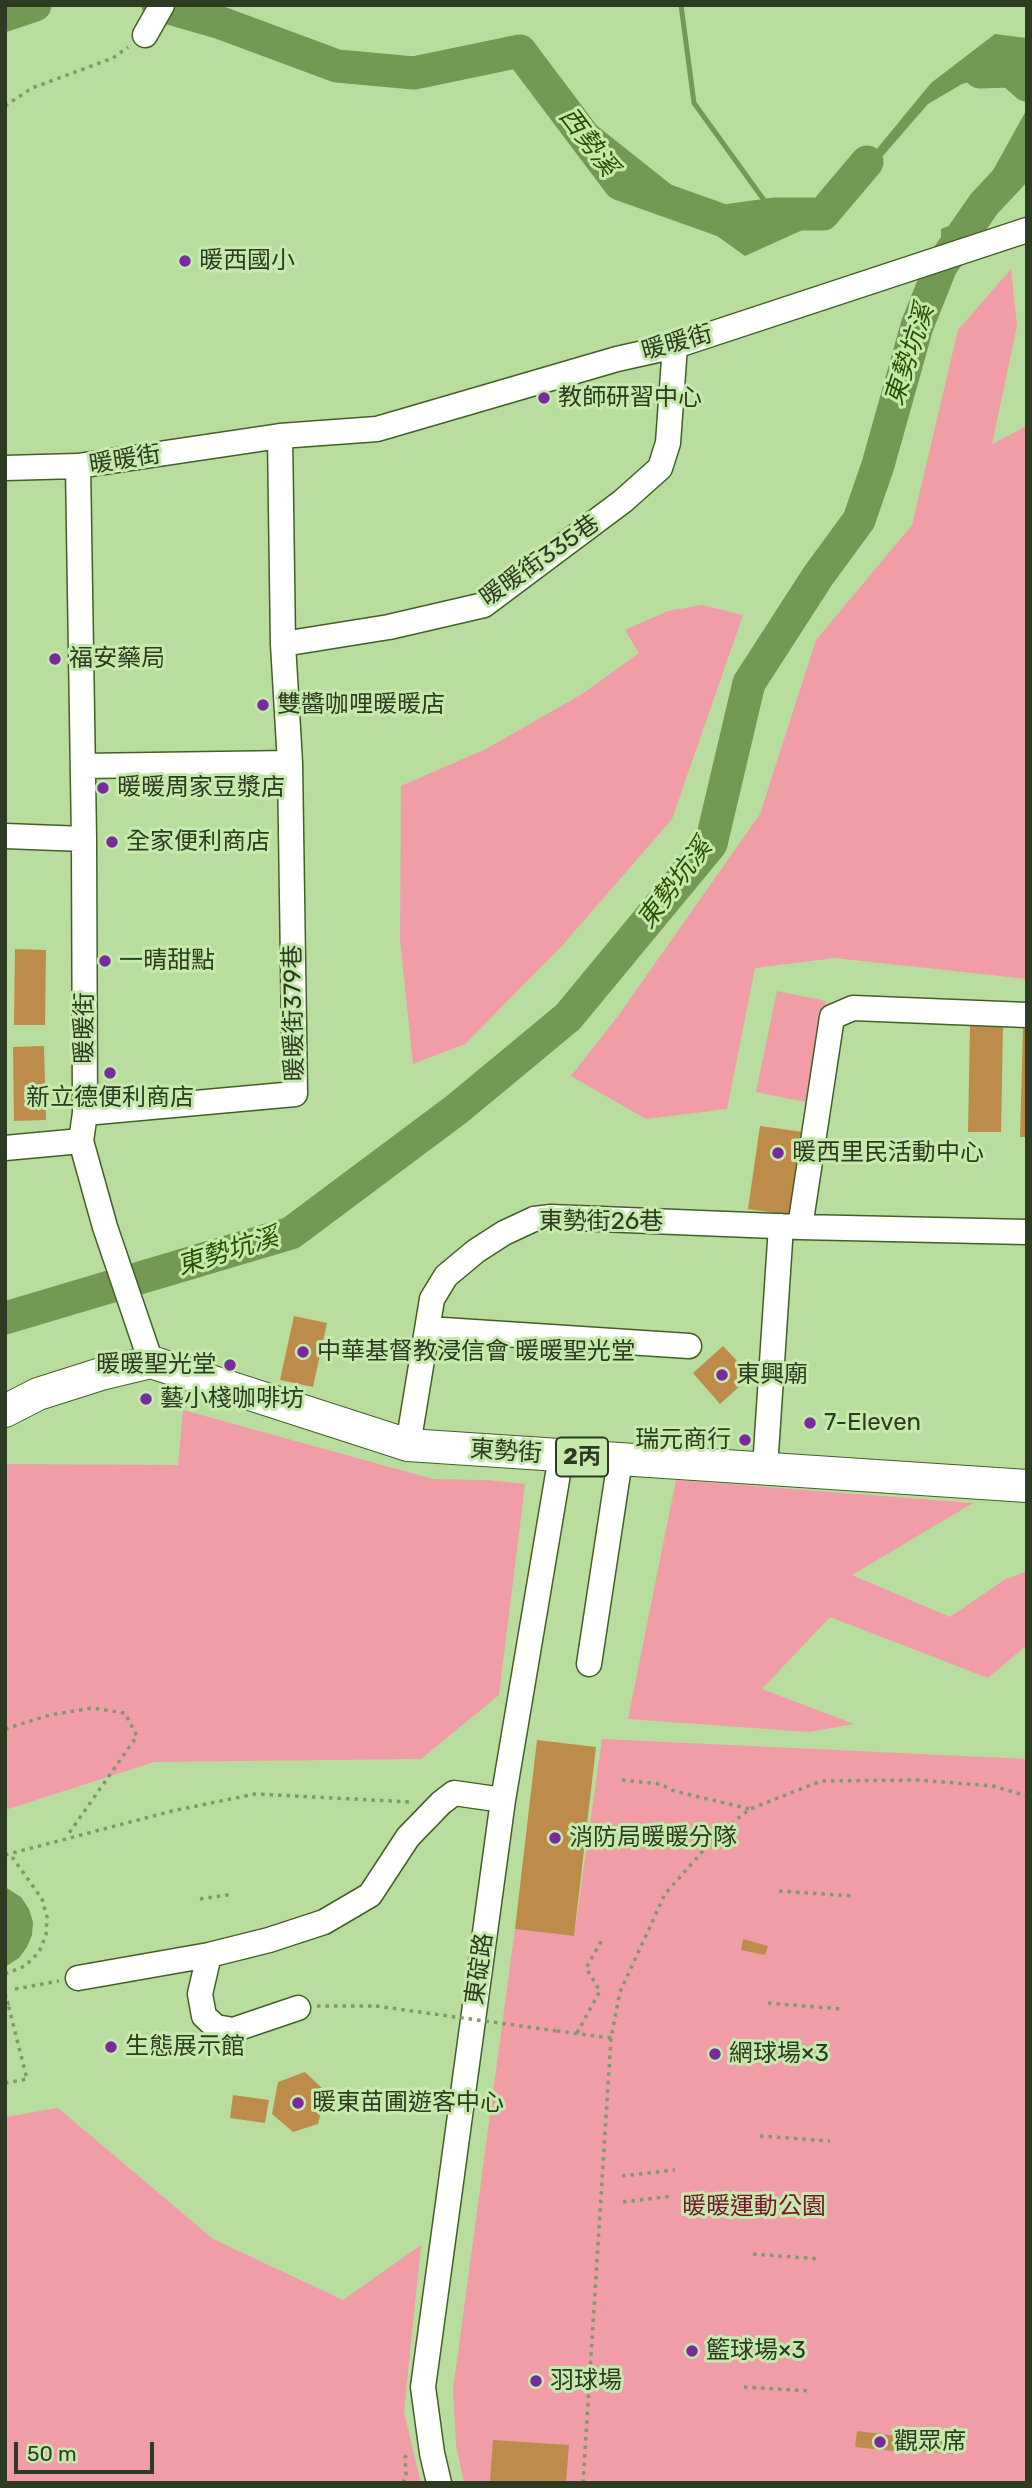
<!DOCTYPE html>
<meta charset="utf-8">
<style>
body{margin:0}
#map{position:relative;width:1032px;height:2488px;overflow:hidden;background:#b9dd9e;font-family:Rubik,sans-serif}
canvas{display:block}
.frame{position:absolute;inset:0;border:7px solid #2d3b22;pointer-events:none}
.scale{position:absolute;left:14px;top:2442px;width:140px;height:32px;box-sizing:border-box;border:4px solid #2d3b22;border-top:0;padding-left:9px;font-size:21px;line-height:24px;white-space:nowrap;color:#2d3b22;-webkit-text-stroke:5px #c6eaab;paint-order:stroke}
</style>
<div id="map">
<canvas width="1032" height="2488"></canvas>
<div class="frame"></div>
<div class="scale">50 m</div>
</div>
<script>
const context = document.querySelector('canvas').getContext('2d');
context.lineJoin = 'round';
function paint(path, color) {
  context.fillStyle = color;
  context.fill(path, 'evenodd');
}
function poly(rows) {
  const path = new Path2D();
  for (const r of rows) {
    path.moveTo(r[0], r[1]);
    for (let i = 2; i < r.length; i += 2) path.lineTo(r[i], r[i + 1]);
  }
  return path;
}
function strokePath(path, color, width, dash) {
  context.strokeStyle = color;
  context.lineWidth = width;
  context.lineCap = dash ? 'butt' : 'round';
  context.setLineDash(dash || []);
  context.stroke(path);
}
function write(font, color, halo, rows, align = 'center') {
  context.font = font + ' Rubik,"Noto Sans TC",sans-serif';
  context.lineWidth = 6;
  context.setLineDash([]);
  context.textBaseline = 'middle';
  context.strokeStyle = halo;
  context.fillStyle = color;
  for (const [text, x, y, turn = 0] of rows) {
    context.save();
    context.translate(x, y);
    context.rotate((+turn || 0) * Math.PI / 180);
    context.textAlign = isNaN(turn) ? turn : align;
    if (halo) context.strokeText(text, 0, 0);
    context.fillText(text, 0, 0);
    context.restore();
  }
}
const green = poly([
 [1011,269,1017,326,992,444,1027,426,1027,979,835,958,755,968,727,1109,646,1119,571,1076,618,1016,760,814,816,640,912,525,958,330],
 [702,605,743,615,672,819,561,947,465,1044,413,1064,400,940,401,786,486,749,582,694,639,653,625,630,668,611],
 [777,991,826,1001,806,1102,756,1092],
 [183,1410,433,1479,487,1480,525,1484,499,1695,421,1759,154,1762,5,1810,5,1464,178,1465],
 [676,1480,973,1503,852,1575,950,1617,1004,1580,1027,1571,1027,1645,988,1678,830,1617,762,1689,854,1724,809,1732,628,1719],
 [602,1739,1027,1759,1027,2483,464,2483,456,2445,453,2390,515,1929,574,1936],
 [58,2108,213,2239,343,2300,421,2245,404,2412,421,2483,5,2483,5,2117]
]);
const water = poly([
 [995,34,1027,38,1027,81,999,74,962,84,928,104,829,218,745,256,688,215,563,134,586,117,693,202,820,218,931,83],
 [1027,109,1027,167,979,222,941,237,941,229,966,219],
 [5,1887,21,1897,29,1909,33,1922,32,1935,27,1947,19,1958,5,1967]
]);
const stream = poly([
 [681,5,694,103,774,214]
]);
const river = poly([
 [158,5,221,23,337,66,414,73,520,51,620,184,724,221,774,214,823,214,867,162],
 [5,15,35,5],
 [980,72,1011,71,1027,85],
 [5,1318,291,1233,457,1109,568,1017,711,844,749,683,818,576,859,520,878,465,917,326,941,266,984,204,1027,158]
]);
const building = poly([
 [15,949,46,950,45,1025,14,1025],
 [970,1026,1003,1027,1001,1132,968,1132],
 [1023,1028,1027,1029,1027,1137,1020,1137],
 [44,1046,46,1120,14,1121,13,1047],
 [760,1126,803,1132,791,1215,748,1209],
 [294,1316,327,1323,313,1387,280,1380],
 [723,1346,751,1376,720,1404,693,1373],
 [537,1740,596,1747,574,1936,515,1929],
 [743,1939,768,1946,765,1955,741,1950],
 [305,2072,326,2092,318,2124,293,2132,272,2114,278,2082],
 [233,2095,269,2100,265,2123,230,2118],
 [857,2431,905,2437,903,2452,855,2447],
 [909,2438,957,2442,956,2454,908,2450],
 [493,2440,569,2445,566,2483,490,2481]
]);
const path = poly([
 [5,106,32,88,113,58,128,47],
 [5,1729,50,1715,92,1708,125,1713,137,1736,67,1836],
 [622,1780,660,1784,674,1791,750,1809],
 [5,1855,172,1811,255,1794,411,1802],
 [779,1891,853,1896],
 [200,1899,233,1894],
 [5,1974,25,1966,39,1952,46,1935,47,1917,42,1899,10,1854],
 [15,1989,59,1981],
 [5,1993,8,2004,5,2005],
 [768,2003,842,2009],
 [317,2006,376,2006],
 [557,2031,611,2038],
 [577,2033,600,1991,586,1968,602,1940],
 [5,2083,27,2079,8,2004],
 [760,2136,830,2141],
 [622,2176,675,2170],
 [623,2202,672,2196],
 [753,2254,820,2259],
 [744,2387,810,2391],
 [403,2483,406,2475,405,2457,411,2453],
 [583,2483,611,2038,620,1992,665,1894,717,1835,750,1809,821,1781,918,1780,993,1786,1027,1796]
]);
const minor = poly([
 [145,35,162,5],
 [5,468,78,466],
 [283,644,389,627,484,605,623,501,660,468,668,443,675,346],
 [83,766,290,763],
 [5,836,84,839],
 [85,1113,295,1094,290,763,283,644,280,436],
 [5,1148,81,1141],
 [800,1227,832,1017,853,1008,1027,1015],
 [428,1329,689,1346],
 [151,1362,105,1227,81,1141,85,1113,84,839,78,466,280,436,377,429,617,359,675,346,1027,230],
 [408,1445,432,1299,446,1276,476,1251,504,1233,534,1219,551,1217,800,1227,1027,1232],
 [765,1468,781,1226],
 [589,1664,620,1460],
 [209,1955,200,1994,204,2016,216,2027,233,2030,298,2008],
 [78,1978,209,1955,269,1940,324,1922,370,1895,408,1837,441,1803,454,1793,503,1800],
 [439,2483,432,2453,423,2387,503,1800,561,1456]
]);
const major = poly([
 [5,1411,38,1394,101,1374,151,1362,408,1445,1027,1486]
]);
const pathBridge = poly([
 [376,2006,557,2031]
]);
const markers = [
 [185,261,7,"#772b9d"],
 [544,398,7,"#772b9d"],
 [55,659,7,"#772b9d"],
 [263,705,7,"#772b9d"],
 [103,788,7,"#772b9d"],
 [112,842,7,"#772b9d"],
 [105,961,7,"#772b9d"],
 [110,1073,7,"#772b9d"],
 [778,1153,7,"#772b9d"],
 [303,1352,7,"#772b9d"],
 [230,1365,7,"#772b9d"],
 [722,1375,7,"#772b9d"],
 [146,1399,7,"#772b9d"],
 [810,1423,7,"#772b9d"],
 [745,1440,7,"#772b9d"],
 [555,1838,7,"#772b9d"],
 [111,2047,7,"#772b9d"],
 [715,2054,7,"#772b9d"],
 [298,2103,7,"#772b9d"],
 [692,2351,7,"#772b9d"],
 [536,2381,7,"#772b9d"],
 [880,2442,7,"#772b9d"]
];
const shields = [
 [582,1457,52]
];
const shieldNames = [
 ["2丙",582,1457]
];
const poiNames = [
 ["暖西國小",199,261],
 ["教師研習中心",558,398],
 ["福安藥局",69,659],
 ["雙醬咖哩暖暖店",277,705],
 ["暖暖周家豆漿店",117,788],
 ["全家便利商店",126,842],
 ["一晴甜點",119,961],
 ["新立德便利商店",110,1098,"center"],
 ["暖西里民活動中心",792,1153],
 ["中華基督教浸信會 暖暖聖光堂",317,1352],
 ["暖暖聖光堂",216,1365,"right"],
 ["東興廟",736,1375],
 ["藝小棧咖啡坊",160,1399],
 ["7-Eleven",824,1423],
 ["瑞元商行",731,1440,"right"],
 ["消防局暖暖分隊",569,1838],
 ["生態展示館",125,2047],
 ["網球場×3",729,2054],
 ["暖東苗圃遊客中心",312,2103],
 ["籃球場×3",706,2351],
 ["羽球場",550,2381],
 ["觀眾席",894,2442]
];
const streetNames = [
 ["暖暖街",677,343,-15],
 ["暖暖街",125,460,-9],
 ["暖暖街335巷",540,561,-35],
 ["暖暖街379巷",294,1013,-91],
 ["暖暖街",85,1028,-90],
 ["東勢街26巷",601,1222],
 ["東勢街",506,1452,4],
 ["東碇路",480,1969,-82]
];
const parkNames = [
 ["暖暖運動公園",754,2207]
];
const waterNames = [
 ["西勢溪",588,142,53],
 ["東勢坑溪",910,355,-72],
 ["東勢坑溪",675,884,-53],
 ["東勢坑溪",228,1252,-17]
];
paint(green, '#f09da7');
paint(water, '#749955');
strokePath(stream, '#749955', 5);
strokePath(river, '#749955', 33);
paint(building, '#bd8c4a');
strokePath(minor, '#426026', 27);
strokePath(major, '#426026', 34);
strokePath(path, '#7f9a6a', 3.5, [3.5, 5]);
strokePath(minor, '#fff', 24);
strokePath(major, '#fff', 32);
strokePath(pathBridge, '#7f9a6a', 3.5, [3.5, 5]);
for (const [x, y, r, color] of markers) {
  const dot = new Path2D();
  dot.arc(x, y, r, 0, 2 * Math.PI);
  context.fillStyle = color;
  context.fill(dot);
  strokePath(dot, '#c6eaab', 2.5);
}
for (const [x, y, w] of shields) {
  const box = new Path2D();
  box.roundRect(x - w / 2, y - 19.5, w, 39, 5);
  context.fillStyle = '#c6eaab';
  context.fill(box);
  strokePath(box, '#2d3b22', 2);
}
write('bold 23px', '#2d3b22', null, shieldNames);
write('24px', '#2d3b22', '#c6eaab', poiNames, 'left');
write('24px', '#2d3b22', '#c6eaab', streetNames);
write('24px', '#78152f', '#c6eaab', parkNames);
write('italic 26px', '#2e4f02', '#c6eaab', waterNames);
</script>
